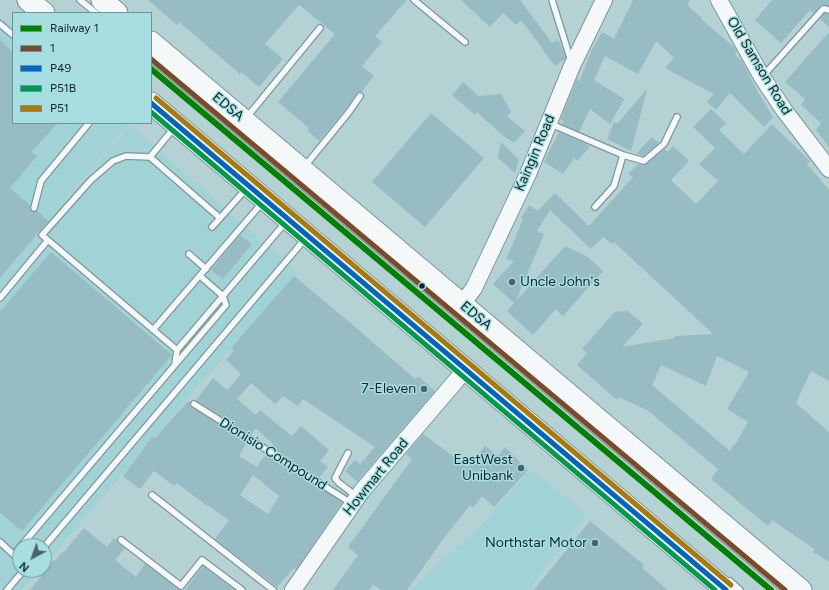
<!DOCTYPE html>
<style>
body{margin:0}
#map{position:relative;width:829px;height:590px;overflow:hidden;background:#b4d2d4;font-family:Figtree,sans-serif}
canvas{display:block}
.legend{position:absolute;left:12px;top:12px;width:140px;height:112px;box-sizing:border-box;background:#a7dee1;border:1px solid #6b9597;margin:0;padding:5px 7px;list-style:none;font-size:12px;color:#112728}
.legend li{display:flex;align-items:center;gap:8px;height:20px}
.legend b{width:20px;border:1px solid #6b9597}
.north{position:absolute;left:12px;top:538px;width:40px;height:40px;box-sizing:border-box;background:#a7dee1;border:1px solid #6b9597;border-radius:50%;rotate:221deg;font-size:11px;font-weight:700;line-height:16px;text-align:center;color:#112728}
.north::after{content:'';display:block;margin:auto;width:14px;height:18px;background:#4a6364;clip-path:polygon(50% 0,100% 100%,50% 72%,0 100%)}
</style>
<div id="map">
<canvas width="829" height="590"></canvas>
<ul class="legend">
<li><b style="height:5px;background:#008000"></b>Railway 1</li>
<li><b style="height:5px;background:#7a4b2a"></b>1</li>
<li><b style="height:5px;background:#0065bd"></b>P49</li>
<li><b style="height:5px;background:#02994d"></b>P51B</li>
<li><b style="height:5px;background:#a67a0e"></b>P51</li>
</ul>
<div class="north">N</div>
</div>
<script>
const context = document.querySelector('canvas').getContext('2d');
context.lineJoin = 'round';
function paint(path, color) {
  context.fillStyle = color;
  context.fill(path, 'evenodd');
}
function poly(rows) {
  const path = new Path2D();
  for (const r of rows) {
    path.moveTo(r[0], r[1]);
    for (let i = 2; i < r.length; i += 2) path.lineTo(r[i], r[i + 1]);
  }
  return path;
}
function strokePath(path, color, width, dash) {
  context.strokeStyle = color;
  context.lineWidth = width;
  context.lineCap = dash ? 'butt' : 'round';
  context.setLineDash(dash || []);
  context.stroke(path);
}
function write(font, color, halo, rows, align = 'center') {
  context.font = font + ' Figtree,sans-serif';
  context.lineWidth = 3;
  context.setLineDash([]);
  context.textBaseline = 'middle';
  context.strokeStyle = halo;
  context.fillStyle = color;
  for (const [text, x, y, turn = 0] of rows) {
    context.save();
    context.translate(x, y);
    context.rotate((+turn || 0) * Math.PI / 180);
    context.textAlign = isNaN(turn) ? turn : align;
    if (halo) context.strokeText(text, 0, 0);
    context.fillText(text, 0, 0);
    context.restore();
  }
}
const built = poly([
 [0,17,13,27,13,123,128,124,22,252,130,125,297,272,44,565,44,546,20,546,20,570,39,570,22,590,0,590],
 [531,469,587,514,528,590,411,590,488,518]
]);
const building = poly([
 [148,0,407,0,375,36,382,42,362,66,374,76,361,92,356,94,346,109,319,141,307,130,309,128,278,102,335,34,299,5,265,44,283,59,259,87,241,72,240,74,179,22,177,25],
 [461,0,520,0,552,43,558,40,563,50,566,58,565,59,555,66,542,49,543,49,521,20,516,25,503,13,490,27],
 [633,0,690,0,687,5,702,18,701,19,734,47,737,52,735,55,742,61,757,91,773,117,764,127,730,93,716,110,707,102,714,94,665,68,674,58,656,41,638,74,605,56,594,80,624,99,610,124,590,109,579,132,562,124,564,121,561,119,577,79,579,82,592,49,602,32,614,39],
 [772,0,829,0,829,6,821,5,813,13,810,10,781,43,755,20],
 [825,13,829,14,829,27,820,19],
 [829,32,829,147,816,130,821,123,801,105,805,99,785,82],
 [0,40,13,52,13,123,58,123,31,152,37,156,10,188,30,205,30,209,31,211,35,212,37,211,48,221,0,278],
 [463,82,479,96,501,94,511,112,507,116,525,131,514,143,502,135,477,112,475,115,452,95],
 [647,89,631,151,607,139,614,122,617,124],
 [711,109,726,123,719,130,744,154,772,124,810,161,807,164,829,190,829,381,811,371,796,403,829,432,829,562,813,552,814,549,772,520,768,526,711,479,718,469,647,410,618,397,617,400,577,365,587,353,582,349,615,312,628,311,643,324,622,347,674,338,675,336,713,334,614,242,612,244,603,237,591,249,550,210,537,231,544,234,516,301,565,246,588,257,603,271,563,316,556,309,533,335,507,311,514,303,493,284,514,261,506,259,523,219,521,218,529,205,538,211,555,193,589,226,633,177,628,174,638,164,643,165,646,164,665,149,668,152,673,146,689,161,671,180,696,204,718,181,699,164,715,148,693,127],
 [717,356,749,372,727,409,748,422,735,445,734,444,730,451,652,385,661,365,706,386],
 [431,113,484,158,425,227,372,182],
 [559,132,586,144,590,147,577,161,574,158,563,174,544,162],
 [652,137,659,143,643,156,636,154],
 [501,142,519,160,515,173,498,158],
 [240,235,252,244,223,279,211,270],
 [51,252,172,355,22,531,0,513,0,312],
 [294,276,353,325,415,379,418,376,435,391,357,482,345,471,355,460,360,464,375,447,303,399,298,406,283,396,275,404,251,383,237,399,256,415,260,410,292,436,301,426,329,450,320,461,328,467,319,478,271,447,273,444,256,428,251,435,196,400,213,378,227,390,241,374,226,360,234,350,231,348],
 [188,401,190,402,190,406,192,408,247,442,239,456,257,467,266,454,342,502,296,570,294,568,277,587,215,539,229,520,195,497,177,483,174,486,154,471,140,489,123,476,153,436,155,438],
 [253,475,279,496,268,514,240,495],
 [423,434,468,467,485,446,498,456,505,447,528,470,494,507,482,496,473,508,470,505,444,538,407,590,381,590,373,585,370,590,333,590,358,555,348,547,412,459,406,454],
 [590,521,644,565,642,568,668,590,534,590],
 [84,528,107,547,114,538,117,540,118,543,125,548,115,560,136,577,145,564,180,590,30,590,54,560,55,561,62,552,63,553],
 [203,566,235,590,185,590]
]);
const lane = poly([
 [80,0,96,13],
 [414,0,465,42],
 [552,0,571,61],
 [0,24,13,35],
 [151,59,785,590],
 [764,75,823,9,825,9,829,10],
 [247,117,320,28],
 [551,124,623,155,644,161,664,144,677,117],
 [150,157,174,128],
 [305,166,349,112,360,96],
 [595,207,614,186,623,155],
 [34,208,41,181,89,123],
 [212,227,246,189],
 [189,254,206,269],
 [0,298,48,240],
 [153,330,262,203],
 [177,350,42,235,91,180,113,161,126,156,150,157,220,218],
 [175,364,177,350,285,223],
 [194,404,351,503],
 [348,453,335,478,338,482,356,496],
 [152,495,273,590],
 [121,540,181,586,202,560,242,590],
 [0,542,14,555,20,547],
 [21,546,226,305,223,296,200,276],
 [44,547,305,239],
 [730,581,740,590],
 [7,590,24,570]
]);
const secondary = poly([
 [719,0,762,77,784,110,829,169],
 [462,304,474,288,528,174,572,66,604,0],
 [293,590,361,492,466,369]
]);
const highway = poly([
 [28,0,44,13],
 [102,0,117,13],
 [151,42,801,590],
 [151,103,726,590]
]);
const bus1 = poly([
 [151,59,785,590]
]);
const bus2 = poly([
 [151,103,726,590]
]);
const bus3 = poly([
 [151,112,715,590]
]);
const bus4 = poly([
 [156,98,731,585]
]);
const rail1 = poly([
 [151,69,771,590]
]);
const markers = [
 [512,282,4,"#4a6364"],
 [422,286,3.5,"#112728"],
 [424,389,4,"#4a6364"],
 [521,468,4,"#4a6364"],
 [595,543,4,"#4a6364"]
];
const streetNames = [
 ["Old Samson Road",759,66,59],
 ["EDSA",228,107,40],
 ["Kaingin Road",535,153,-67],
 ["EDSA",476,316,40],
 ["Dionisio Compound",273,454,32],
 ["Howmart Road",376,477,-51]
];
const poiNames = [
 ["Uncle John's",520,282,"left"],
 ["7-Eleven",416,389],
 ["EastWest",513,460],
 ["Unibank",513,476],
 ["Northstar Motor",587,543]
];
paint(built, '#a1d3d6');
paint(building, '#97bcc3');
strokePath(lane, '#7e9697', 8);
strokePath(secondary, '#7e9697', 18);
strokePath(highway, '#7e9697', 23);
strokePath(lane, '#f4f8f9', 5.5);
strokePath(secondary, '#f4f8f9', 16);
strokePath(highway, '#f4f8f9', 21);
strokePath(bus1, '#7a4b2a', 5);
strokePath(bus2, '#0065bd', 5);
strokePath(bus3, '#02994d', 5);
strokePath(bus4, '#a67a0e', 5);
strokePath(rail1, '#008000', 6);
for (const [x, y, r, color] of markers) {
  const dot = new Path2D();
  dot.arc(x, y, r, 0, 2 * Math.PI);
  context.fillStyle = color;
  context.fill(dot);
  strokePath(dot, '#a7dee1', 1.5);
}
write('14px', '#112728', '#a7dee1', streetNames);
write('14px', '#112728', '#a7dee1', poiNames, 'right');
</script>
